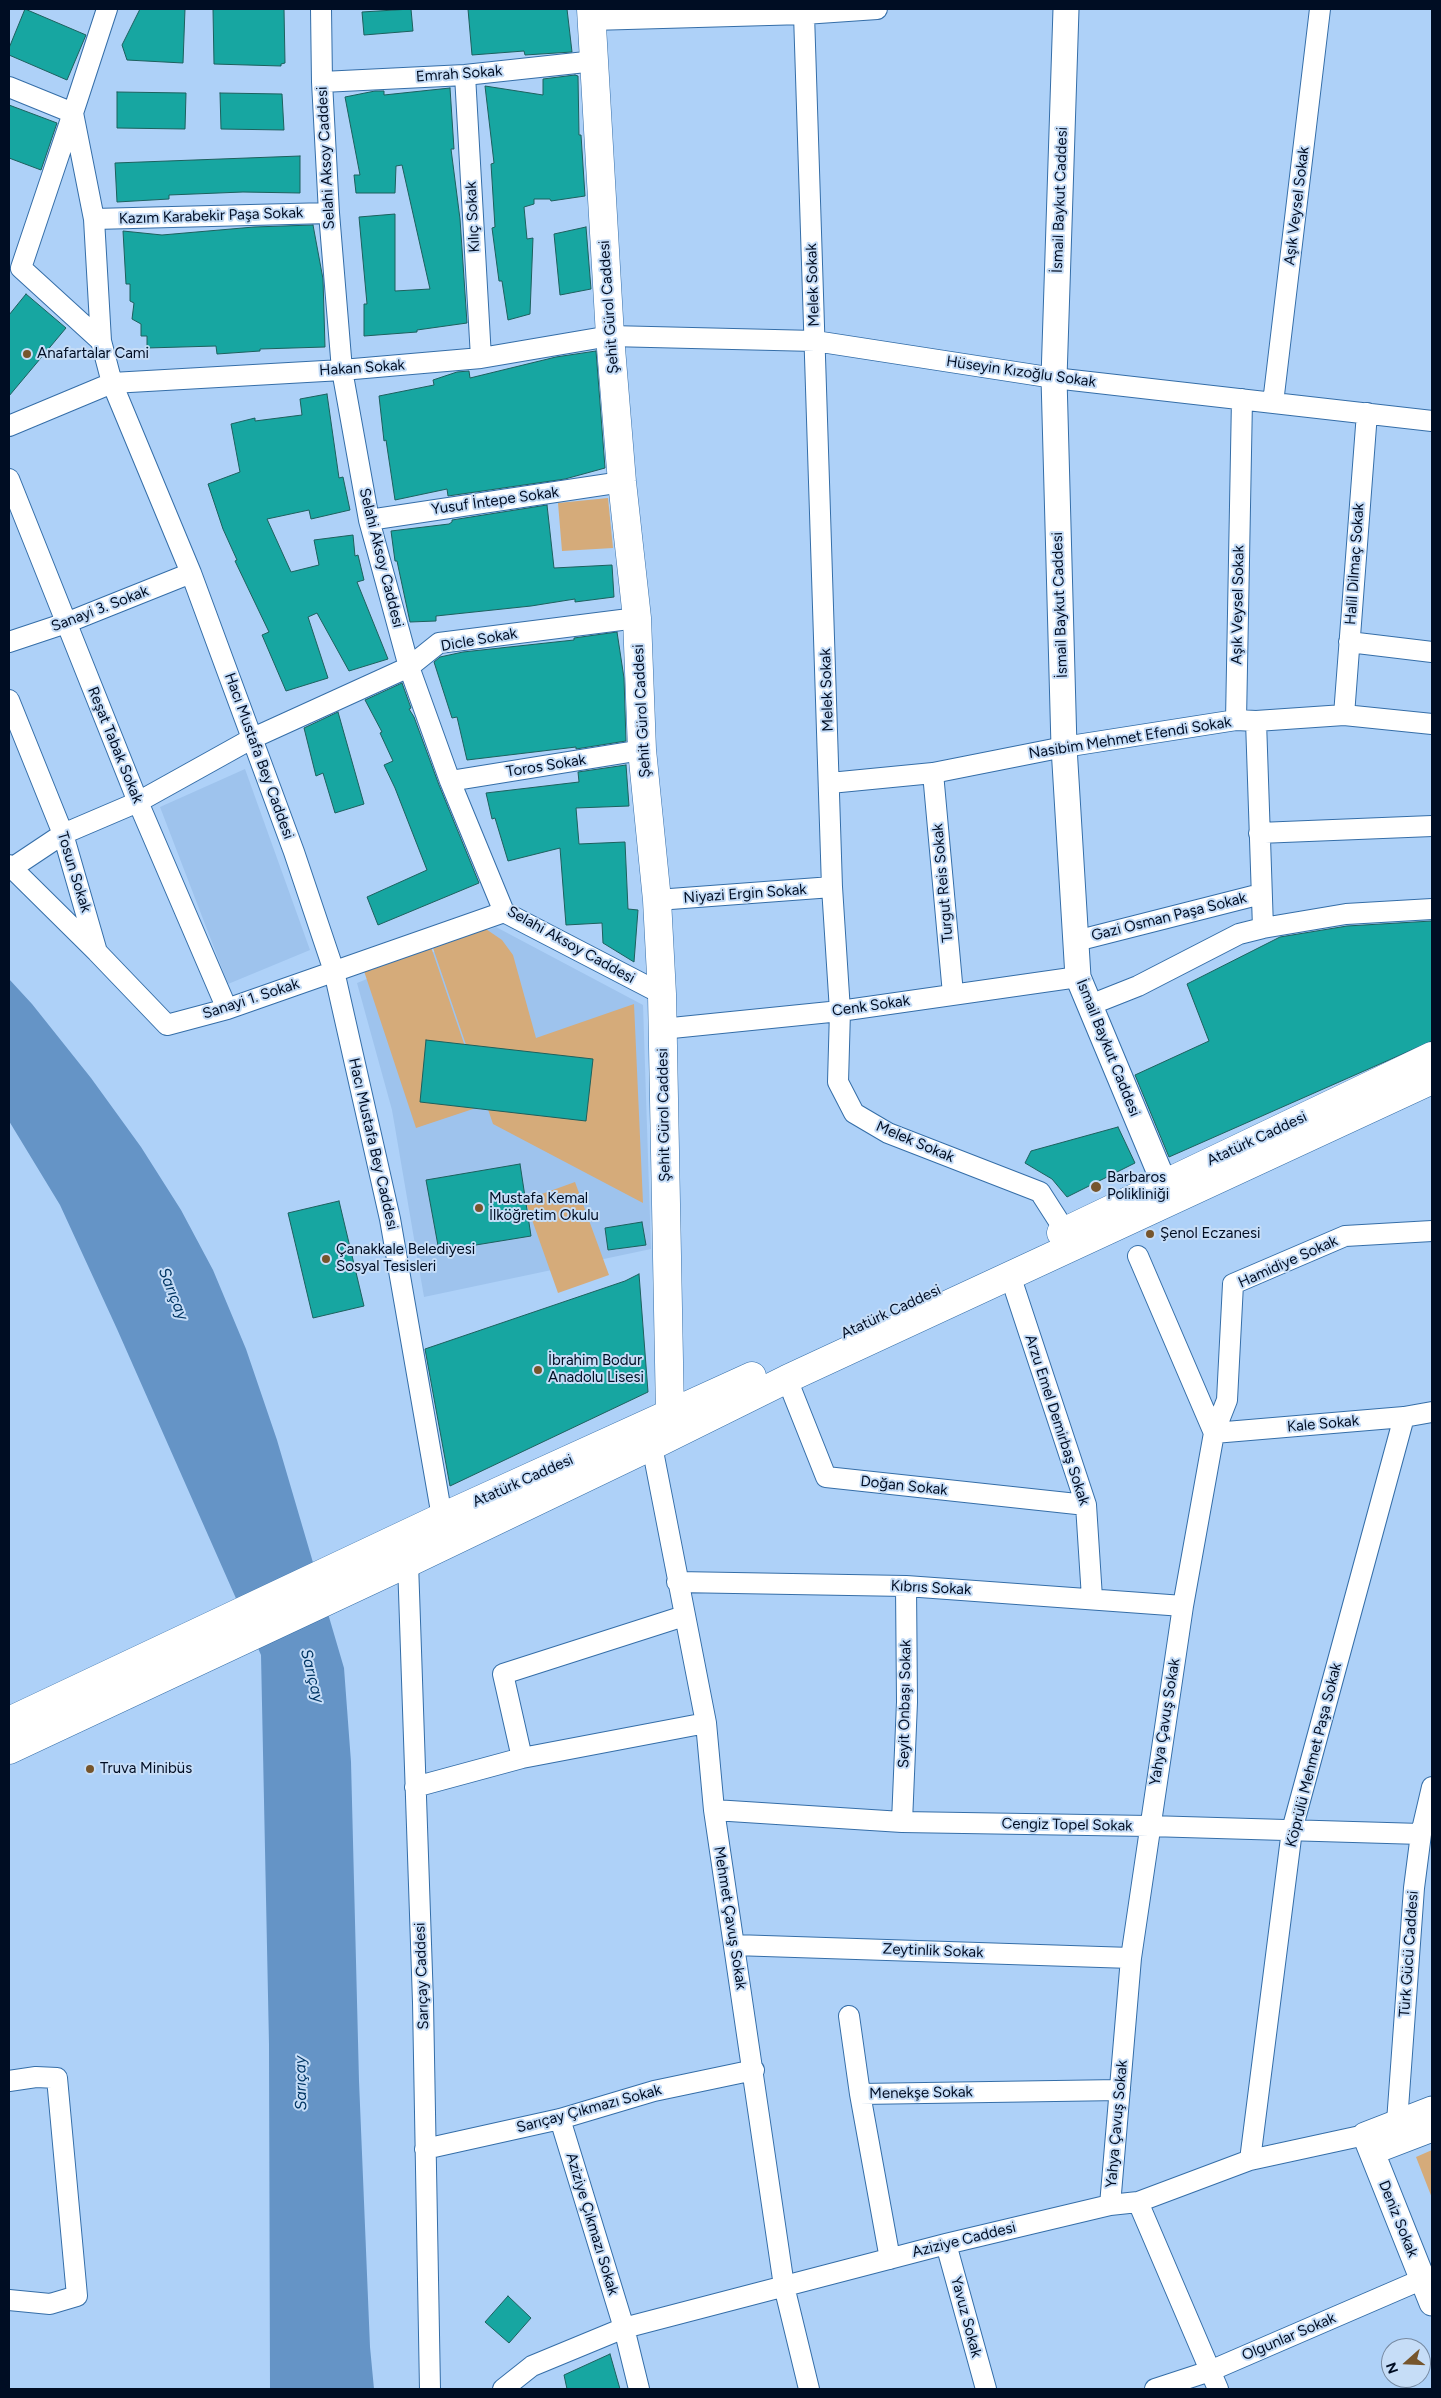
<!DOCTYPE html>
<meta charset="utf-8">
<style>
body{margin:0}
#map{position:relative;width:1441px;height:2398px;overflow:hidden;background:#aed1f8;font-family:Figtree,sans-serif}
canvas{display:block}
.frame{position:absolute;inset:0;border:10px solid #000d23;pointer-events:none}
.north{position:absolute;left:1381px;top:2338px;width:50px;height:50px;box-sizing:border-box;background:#c6ddf7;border:1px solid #778aa2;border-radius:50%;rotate:250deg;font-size:14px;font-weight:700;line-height:20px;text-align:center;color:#000d23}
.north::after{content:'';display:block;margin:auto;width:18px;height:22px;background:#76552c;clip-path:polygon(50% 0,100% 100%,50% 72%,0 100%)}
</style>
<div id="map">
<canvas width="1441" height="2398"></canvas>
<div class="frame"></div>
<div class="north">N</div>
</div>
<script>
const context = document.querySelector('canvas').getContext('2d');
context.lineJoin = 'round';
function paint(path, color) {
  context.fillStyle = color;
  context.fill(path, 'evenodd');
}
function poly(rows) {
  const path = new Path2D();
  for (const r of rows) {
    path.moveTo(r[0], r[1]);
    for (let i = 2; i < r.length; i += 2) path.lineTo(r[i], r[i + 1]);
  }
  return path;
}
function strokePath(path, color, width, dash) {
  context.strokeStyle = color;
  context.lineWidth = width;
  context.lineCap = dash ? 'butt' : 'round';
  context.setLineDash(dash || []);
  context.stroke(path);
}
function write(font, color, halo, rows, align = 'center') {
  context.font = font + ' Figtree,sans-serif';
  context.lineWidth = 4;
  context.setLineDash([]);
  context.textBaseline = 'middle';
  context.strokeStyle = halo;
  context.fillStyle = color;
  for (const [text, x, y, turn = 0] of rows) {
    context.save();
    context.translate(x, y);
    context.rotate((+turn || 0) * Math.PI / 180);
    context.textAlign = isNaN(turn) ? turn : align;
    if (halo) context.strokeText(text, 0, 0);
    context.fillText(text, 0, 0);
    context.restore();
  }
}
const built = poly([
 [245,769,310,950,228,984,160,807],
 [496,927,643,1005,651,1249,424,1297,392,1110,357,983]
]);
const green = poly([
 [608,498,613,548,562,551,558,503],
 [480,925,502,940,513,955,536,1038,634,1004,643,1203,493,1124,432,945],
 [431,947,485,1105,416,1128,364,971],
 [575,1182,609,1275,558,1293,525,1200],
 [1432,2150,1432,2198,1416,2157]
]);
const water = poly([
 [9,979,32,1004,91,1078,141,1147,181,1210,213,1270,246,1349,277,1440,344,1668,351,1762,359,2081,370,2347,374,2389,270,2389,269,2044,261,1655,117,1329,60,1205,9,1121]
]);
const building = poly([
 [25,9,86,35,67,80,9,55,9,48,25,9],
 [140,9,185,9,183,63,127,60,122,45,140,9],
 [213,9,284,9,285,63,281,64,281,66,214,64,213,9],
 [411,9,413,31,364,35,362,12,411,9],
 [468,9,567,9,572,52,525,55,524,51,472,55,468,9],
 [575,75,578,76,579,135,581,135,585,196,551,201,550,199,534,199,534,204,524,207,527,239,533,238,530,314,508,320,502,281,499,281,492,228,495,227,491,164,494,163,485,86,543,95,543,79,575,75],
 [450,88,454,149,451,149,460,219,467,323,417,330,417,332,364,336,364,304,367,304,359,217,395,214,395,291,430,289,402,165,396,166,395,193,356,193,354,175,360,175,345,97,375,91,384,91,384,95,450,88],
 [117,92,186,93,185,129,117,128,117,92],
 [220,93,282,94,284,130,221,129,220,93],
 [9,105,57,123,41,170,9,158,9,105],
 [300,156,300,193,243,192,169,195,169,199,117,202,115,163,300,156],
 [313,225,323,279,325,347,260,349,260,351,217,354,216,346,147,348,147,336,141,336,141,324,132,319,134,303,130,301,130,284,126,284,123,231,162,235,254,227,313,225],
 [586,227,591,289,560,295,554,234,586,227],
 [26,294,66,328,9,396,9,315,26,294],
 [596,351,605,468,565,479,448,496,447,489,395,500,386,440,384,441,379,396,434,385,433,380,457,372,469,371,470,378,556,357,596,351],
 [327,394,339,478,343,477,350,510,311,519,309,510,267,519,291,572,319,565,314,540,353,535,355,556,358,555,364,580,357,582,388,659,349,671,317,613,308,617,328,678,286,691,262,635,269,632,235,561,237,560,223,529,208,484,240,472,231,424,255,418,255,421,302,415,300,399,327,394],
 [547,505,554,568,612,565,614,597,575,602,575,599,531,606,436,616,436,621,410,622,397,561,395,561,391,531,449,524,452,522,452,520,547,505],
 [617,632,624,678,626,741,576,749,576,747,467,760,457,717,452,718,434,662,440,657,463,652,574,640,574,638,617,632],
 [402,683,411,708,409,709,414,717,439,785,479,883,378,925,367,897,427,870,395,788,384,765,393,761,380,733,382,732,365,700,402,683],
 [338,712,364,804,335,813,323,773,316,776,304,728,338,712],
 [626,765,629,806,576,808,579,844,625,842,628,909,638,910,634,962,603,943,602,923,566,925,560,848,508,861,495,818,492,819,486,793,579,782,578,772,626,765],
 [1432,921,1432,1041,1169,1157,1135,1075,1209,1041,1187,984,1280,937,1347,926,1432,921],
 [426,1040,593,1059,586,1121,420,1102,426,1040],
 [1118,1127,1135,1163,1067,1197,1052,1179,1025,1163,1031,1151,1118,1127],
 [520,1164,531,1236,439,1251,426,1180,520,1164],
 [339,1201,364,1306,313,1318,288,1213,339,1201],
 [642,1222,646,1245,608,1250,605,1228,642,1222],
 [639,1274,648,1392,450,1486,425,1349,625,1281,639,1274],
 [508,2296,531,2318,509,2343,485,2322,508,2296],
 [610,2354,620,2389,567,2389,564,2375,610,2354]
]);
const minor = poly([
 [107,9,73,113,94,219,101,341,112,383,191,573,294,852,334,971,390,1219,442,1517],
 [321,9,322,82,329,213,342,370,369,520,409,667,450,781,504,912,662,994],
 [804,14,832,887,840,1011,838,1082,854,1113,888,1133,1040,1192,1065,1231],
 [592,20,804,14,877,9],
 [465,75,481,358],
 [322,82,465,75,595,61],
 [9,87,73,113,21,268,101,341],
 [94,219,329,213],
 [1273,403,1320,9],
 [9,426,112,383,342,370,481,358,610,336,815,341,1054,378,1432,421],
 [9,479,138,802,227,1009],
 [369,520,622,482],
 [9,642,66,623,191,573],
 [1349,642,1432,652],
 [9,700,63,834,97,952,167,1025,227,1009,504,912],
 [1344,715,1367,413],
 [1236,720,1242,399],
 [1256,721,1263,928],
 [933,773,953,994],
 [450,781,642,750],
 [830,783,933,773,1064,747,1236,720,1256,721,1344,715,1432,724],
 [1259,833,1432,826],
 [9,865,96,951],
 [12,868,63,834,138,802,253,738,409,667,439,643,637,618],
 [657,900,832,887],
 [1076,941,1261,894],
 [1090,1005,1138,986,1239,934,1263,928,1346,914,1432,909],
 [662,1029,840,1011,1078,977],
 [1138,1256,1214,1433],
 [1010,1275,1086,1505,1092,1598],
 [787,1379,826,1477,1086,1505],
 [1214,1433,1404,1417,1432,1412],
 [658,1436,652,1446,706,1723,714,1810,784,2286,809,2389],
 [408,1563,423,2002,430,2389],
 [677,1582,906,1586,1183,1606],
 [522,1758,503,1674,684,1616],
 [415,1787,522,1758,706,1723],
 [714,1810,902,1822,1149,1826,1421,1834],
 [902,1822,907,1702,906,1586],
 [734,1945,1131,1958],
 [849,2016,860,2094],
 [9,2081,36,2077,57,2078,77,2296,50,2304,9,2300],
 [560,2119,624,2328,639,2389],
 [1397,2122,1414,1888,1421,1834,1432,1787],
 [425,2149,560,2119,654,2091,754,2070],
 [1250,2160,1292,1830,1404,1417],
 [1138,2202,1218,2389],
 [1110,2205,1131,1958,1183,1606,1214,1433,1227,1400,1233,1284,1345,1236,1432,1231],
 [946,2244,986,2389],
 [890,2259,860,2094,1120,2090],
 [503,2389,532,2366,624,2328,946,2244,1110,2205,1138,2202,1250,2160,1365,2135],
 [1155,2389,1210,2371,1423,2279]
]);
const tertiary = poly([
 [1066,9,1054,378,1064,747,1078,977,1164,1183],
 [1432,2109,1365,2135,1432,2303],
 [1372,2152,1432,2129]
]);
const secondary = poly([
 [591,9,610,336,622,482,637,618,642,750,657,900,662,994,670,1414],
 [1061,1233,1432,1056],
 [9,1721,442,1517,752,1376],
 [9,1750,408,1563,652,1446,787,1379,1432,1080]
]);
const markers = [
 [27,354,5,"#76552c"],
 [1096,1187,6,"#76552c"],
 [479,1208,5,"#76552c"],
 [1150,1234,5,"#76552c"],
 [326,1259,5,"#76552c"],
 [538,1370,5,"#76552c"],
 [90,1769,5,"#76552c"]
];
const streetNames = [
 ["Emrah Sokak",459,74,-4],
 ["Selahi Aksoy Caddesi",326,158,-93],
 ["İsmail Baykut Caddesi",1060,200,-88],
 ["Aşık Veysel Sokak",1297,206,-83],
 ["Kazım Karabekir Paşa Sokak",211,216,-2],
 ["Kılıç Sokak",473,217,-93],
 ["Melek Sokak",813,285,-92],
 ["Şehit Gürol Caddesi",609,307,-94],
 ["Hakan Sokak",362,368,-4],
 ["Hüseyin Kızoğlu Sokak",1021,372,8],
 ["Yusuf İntepe Sokak",495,501,-8],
 ["Selahi Aksoy Caddesi",381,558,76],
 ["Halil Dilmaç Sokak",1355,564,-86],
 ["İsmail Baykut Caddesi",1060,605,-92],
 ["Aşık Veysel Sokak",1238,605,-89],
 ["Sanayi 3. Sokak",100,609,-21],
 ["Dicle Sokak",479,640,-10],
 ["Melek Sokak",827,690,-92],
 ["Şehit Gürol Caddesi",642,711,-93],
 ["Nasibim Mehmet Efendi Sokak",1130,738,-9],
 ["Reşat Tabak Sokak",115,745,68],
 ["Hacı Mustafa Bey Caddesi",259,756,70],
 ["Toros Sokak",546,766,-9],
 ["Tosun Sokak",74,872,73],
 ["Turgut Reis Sokak",943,883,-95],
 ["Niyazi Ergin Sokak",745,894,-4],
 ["Gazi Osman Paşa Sokak",1169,917,-14],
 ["Selahi Aksoy Caddesi",571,945,29],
 ["Sanayi 1. Sokak",251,999,-18],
 ["Cenk Sokak",871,1006,-8],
 ["İsmail Baykut Caddesi",1108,1048,68],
 ["Şehit Gürol Caddesi",664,1115,-91],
 ["Atatürk Caddesi",1257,1139,-25],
 ["Melek Sokak",915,1142,23],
 ["Hacı Mustafa Bey Caddesi",373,1144,77],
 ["Hamidiye Sokak",1288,1262,-24],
 ["Atatürk Caddesi",891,1312,-25],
 ["Arzu Emel Demirbaş Sokak",1057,1420,72],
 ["Kale Sokak",1323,1424,-5],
 ["Atatürk Caddesi",523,1481,-24],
 ["Doğan Sokak",904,1486,6],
 ["Kıbrıs Sokak",931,1588,3],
 ["Seyit Onbaşı Sokak",905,1704,-89],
 ["Yahya Çavuş Sokak",1165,1722,-81],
 ["Köprülü Mehmet Paşa Sokak",1314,1755,-76],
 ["Cengiz Topel Sokak",1067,1825,1],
 ["Mehmet Çavuş Sokak",730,1918,81],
 ["Zeytinlik Sokak",933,1951,2],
 ["Türk Gücü Caddesi",1409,1954,-86],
 ["Sarıçay Caddesi",422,1976,-92],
 ["Menekşe Sokak",921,2093,-1],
 ["Sarıçay Çıkmazı Sokak",589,2109,-15],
 ["Yahya Çavuş Sokak",1117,2124,-85],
 ["Deniz Sokak",1398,2219,68],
 ["Aziziye Çıkmazı Sokak",592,2224,73],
 ["Aziziye Caddesi",964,2240,-14],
 ["Yavuz Sokak",966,2317,75],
 ["Olgunlar Sokak",1289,2337,-23]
];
const poiNames = [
 ["Anafartalar Cami",37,354],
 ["Barbaros",1107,1178],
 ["Polikliniği",1107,1195],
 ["Mustafa Kemal",489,1199],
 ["İlköğretim Okulu",489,1216],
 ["Şenol Eczanesi",1160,1234],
 ["Çanakkale Belediyesi",336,1250],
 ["Sosyal Tesisleri",336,1267],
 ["İbrahim Bodur",548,1361],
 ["Anadolu Lisesi",548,1378],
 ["Truva Minibüs",100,1769]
];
const waterNames = [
 ["Sarıçay",173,1294,68],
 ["Sarıçay",312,1676,76],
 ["Sarıçay",301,2083,-91]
];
paint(built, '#9ec3ed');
paint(green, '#d5ab7a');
paint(water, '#6594c6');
paint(building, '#17a6a1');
strokePath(building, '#1d605d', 1);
strokePath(minor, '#356ea8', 22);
strokePath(tertiary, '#356ea8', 27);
strokePath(secondary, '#356ea8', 29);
strokePath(minor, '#fff', 20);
strokePath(tertiary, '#fff', 25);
strokePath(secondary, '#fff', 28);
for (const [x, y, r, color] of markers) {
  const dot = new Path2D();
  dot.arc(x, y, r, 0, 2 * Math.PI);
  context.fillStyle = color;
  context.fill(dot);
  strokePath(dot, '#c6ddf7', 2);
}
write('15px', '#000d23', '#c6ddf7', streetNames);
write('15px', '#000d23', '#c6ddf7', poiNames, 'left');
write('italic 16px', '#003563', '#c6ddf7', waterNames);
</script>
